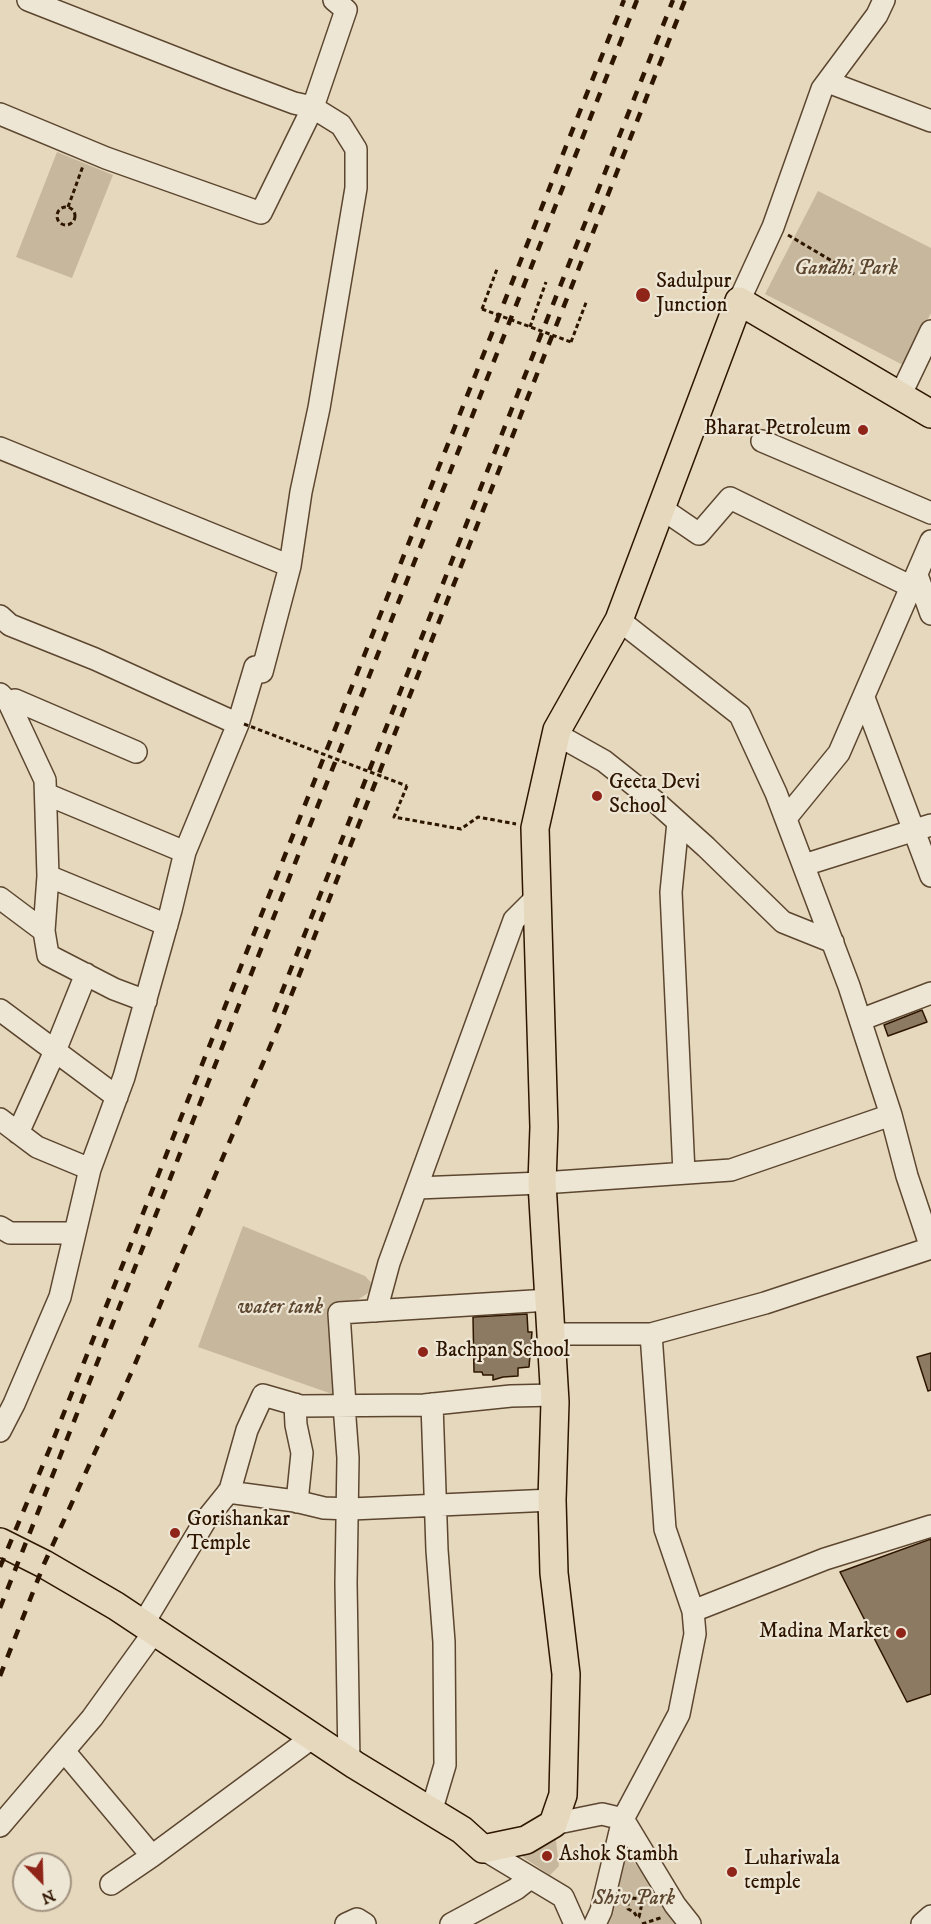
<!DOCTYPE html>
<style>
body{margin:0}
#map{position:relative;width:931px;height:1924px;overflow:hidden;background:#e5d8bd;font-family:"IM FELL DW Pica",serif}
canvas{display:block}
.north{position:absolute;left:12px;top:1852px;width:60px;height:60px;box-sizing:border-box;background:#eee6d4;border:2px solid #a1927f;border-radius:50%;rotate:157deg;font-size:16px;font-weight:700;line-height:24px;text-align:center;color:#2e1500}
.north::after{content:'';display:block;margin:auto;width:21px;height:27px;background:#8f2418;clip-path:polygon(50% 0,100% 100%,50% 72%,0 100%)}
</style>
<div id="map">
<canvas width="931" height="1924"></canvas>
<div class="north">N</div>
</div>
<script>
const context = document.querySelector('canvas').getContext('2d');
context.lineJoin = 'round';
function paint(path, color) {
  context.fillStyle = color;
  context.fill(path, 'evenodd');
}
function poly(rows) {
  const path = new Path2D();
  for (const r of rows) {
    if (r.length === 3) {
      path.moveTo(r[0] + r[2], r[1]);
      path.arc(r[0], r[1], r[2], 0, 2 * Math.PI);
      continue;
    }
    path.moveTo(r[0], r[1]);
    for (let i = 2; i < r.length; i += 2) path.lineTo(r[i], r[i + 1]);
  }
  return path;
}
function strokePath(path, color, width, dash) {
  context.strokeStyle = color;
  context.lineWidth = width;
  context.lineCap = dash ? 'butt' : 'round';
  context.setLineDash(dash || []);
  context.stroke(path);
}
function write(font, color, halo, rows, align = 'center') {
  context.font = font + ' "IM FELL DW Pica",serif';
  context.lineWidth = 4.5;
  context.setLineDash([]);
  context.textBaseline = 'middle';
  context.strokeStyle = halo;
  context.fillStyle = color;
  for (const [text, x, y, turn = 0] of rows) {
    context.save();
    context.translate(x, y);
    context.rotate((+turn || 0) * Math.PI / 180);
    context.textAlign = isNaN(turn) ? turn : align;
    if (halo) context.strokeText(text, 0, 0);
    context.fillText(text, 0, 0);
    context.restore();
  }
}
const green = poly([
 [57,152,113,175,72,278,16,257],
 [818,191,931,248,931,313,903,365,765,294],
 [243,1226,365,1276,376,1288,345,1308,335,1395,198,1347],
 [555,1833,559,1866,550,1875,515,1852],
 [624,1850,683,1924,602,1924]
]);
const building = poly([
 [922,1010,927,1022,888,1036,884,1025,922,1010],
 [527,1314,528,1332,532,1332,529,1367,518,1368,518,1376,503,1377,493,1380,493,1375,483,1375,482,1372,474,1372,473,1317,527,1314],
 [931,1353,931,1390,928,1391,917,1357,931,1353],
 [931,1539,931,1694,907,1702,840,1572,931,1539]
]);
const path = poly([
 [66,216,9],
 [68,207,83,166],
 [788,235,854,274],
 [482,309,497,269],
 [530,327,546,282],
 [571,342,587,300],
 [407,786,394,817,461,829,478,817,516,824],
 [632,1898,640,1899,642,1903,639,1917,637,1917,634,1912,628,1909,628,1902,632,1898],
 [642,1924,663,1917]
]);
const minor = poly([
 [28,0,227,78,294,103,312,107,341,125,356,149,356,188,319,408,301,492,290,566],
 [828,82,931,121],
 [0,114,106,158,261,213,313,107,346,10,334,0],
 [739,301,773,227,822,89,877,15,884,0],
 [900,396,931,331],
 [762,441,931,513],
 [0,448,290,566,262,672,255,667,238,724,185,852,171,910,124,1077,90,1169,60,1297,14,1404,0,1431],
 [661,508,699,534,730,498,912,587],
 [917,575,931,614],
 [0,616,10,625,95,659,238,724],
 [619,620,740,715,776,793,849,986,891,1115,907,1176,931,1248],
 [0,694,9,703,45,780,48,876,44,931,0,898],
 [864,698,931,876],
 [9,703,15,700,136,752],
 [556,734,604,761,657,803,706,847,783,922,833,942],
 [46,794,185,852],
 [786,818,839,753,931,541],
 [678,822,671,892,684,1173],
 [804,865,931,825],
 [48,876,167,925],
 [44,931,48,955,114,989,146,1001],
 [0,1010,117,1097],
 [860,1020,931,993],
 [0,1119,37,1147,90,1169],
 [18,1133,55,1051,86,974],
 [417,1188,542,1183,731,1170,891,1115],
 [0,1227,10,1233,75,1233],
 [376,1311,389,1263,514,920,537,897],
 [551,1334,651,1334,765,1303,931,1248],
 [651,1334,665,1529,693,1611],
 [295,1404,296,1425,302,1453,297,1502],
 [344,1405,348,1458,346,1583,349,1762],
 [345,1405,339,1313,549,1300],
 [228,1492,295,1501,324,1508,351,1509,552,1500],
 [143,1624,205,1521,230,1490,247,1430,263,1395,301,1406,424,1405,511,1396,555,1395],
 [64,1751,152,1856],
 [431,1812,445,1765,444,1642,437,1550,432,1404],
 [553,1824,602,1814,623,1819,675,1905,690,1924],
 [0,1826,92,1718,154,1632],
 [483,1849,563,1897,575,1924],
 [111,1884,152,1856,313,1737],
 [346,1924,357,1919,365,1924],
 [451,1924,516,1889,530,1878],
 [595,1924,601,1911,623,1819,679,1714,695,1634,693,1611,825,1559,931,1526],
 [922,1924,931,1916]
]);
const major = poly([
 [0,1542,44,1564,116,1606,355,1765,462,1830,483,1849,526,1840,553,1824,563,1795,566,1674,554,1573,552,1500,555,1402,542,1183,544,1127,535,828,557,730,619,620,739,301,931,414]
]);
const rail = poly([
 [274,1012,673,0],
 [0,1567,50,1448,624,0],
 [0,1608,637,0],
 [0,1676,44,1564,132,1371,283,1016,685,0]
]);
const pathBridge = poly([
 [482,309,571,342],
 [244,724,407,786]
]);
const markers = [
 [643,295,8,"#8f2418"],
 [863,430,6,"#8f2418"],
 [597,796,6,"#8f2418"],
 [423,1352,6,"#8f2418"],
 [175,1533,6,"#8f2418"],
 [901,1633,6,"#8f2418"],
 [547,1856,6,"#8f2418"],
 [732,1872,6,"#8f2418"]
];
const parkNames = [
 ["Gandhi Park",846,270],
 ["water tank",280,1309],
 ["Shiv Park",634,1900]
];
const poiNames = [
 ["Sadulpur",656,283],
 ["Junction",656,307],
 ["Bharat Petroleum",851,430,"right"],
 ["Geeta Devi",609,784],
 ["School",609,808],
 ["Bachpan School",435,1352],
 ["Gorishankar",187,1521],
 ["Temple",187,1545],
 ["Madina Market",889,1633,"right"],
 ["Ashok Stambh",559,1856],
 ["Luhariwala",744,1860],
 ["temple",744,1884]
];
paint(green, '#c6b79d');
paint(building, '#8d7a62');
strokePath(building, '#2e1500', 1.5);
strokePath(minor, '#5c462f', 24);
strokePath(major, '#2e1500', 30);
strokePath(path, '#2e1500', 3, [4.5, 3]);
strokePath(minor, '#eee6d4', 21);
strokePath(major, '#e5d8bd', 27);
strokePath(rail, '#2e1500', 4.5, [10, 10]);
strokePath(pathBridge, '#2e1500', 3, [4.5, 3]);
for (const [x, y, r, color] of markers) {
  const dot = new Path2D();
  dot.arc(x, y, r, 0, 2 * Math.PI);
  context.fillStyle = color;
  context.fill(dot);
  strokePath(dot, '#eee6d4', 2);
}
write('italic 21px', '#5c462f', '#eee6d4', parkNames);
write('21px', '#2e1500', '#eee6d4', poiNames, 'left');
</script>
